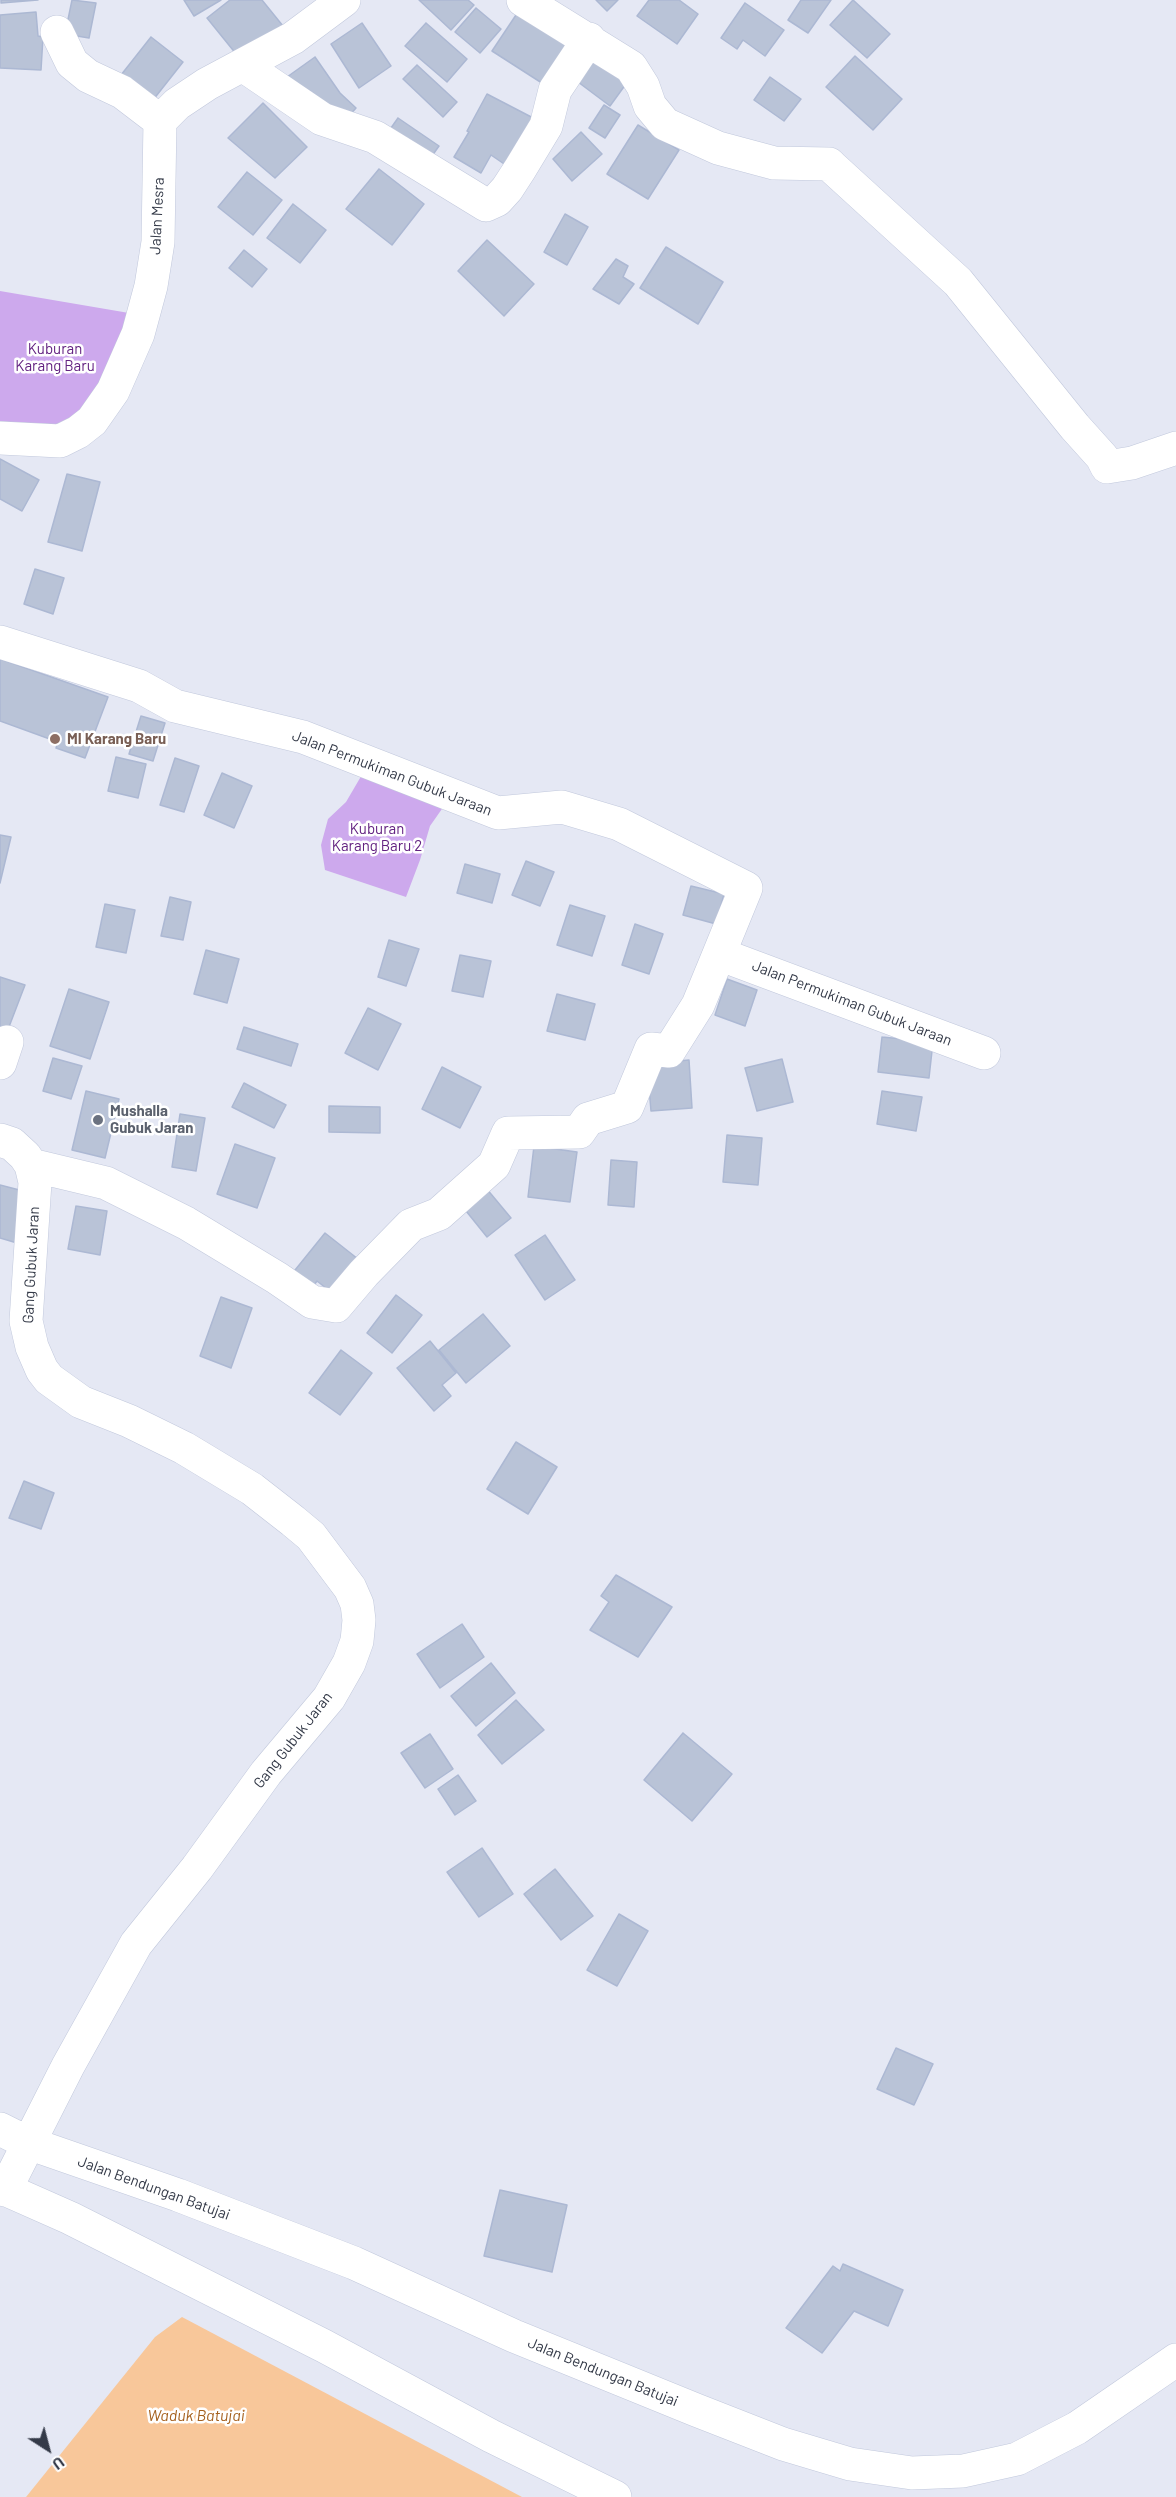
<!DOCTYPE html>
<style>
body{margin:0}
#map{position:relative;width:1176px;height:2497px;overflow:hidden;background:#e5e8f4;font-family:Barlow,sans-serif}
canvas{display:block}
.north{position:absolute;left:18px;top:2419px;width:60px;height:60px;-webkit-text-stroke:4px #fff;paint-order:stroke;rotate:144deg;font-size:16px;font-weight:700;line-height:24px;text-align:center;color:#343a48}
.north::after{content:'';display:block;margin:auto;width:21px;height:27px;background:#343a48;clip-path:polygon(50% 0,100% 100%,50% 72%,0 100%)}
</style>
<div id="map">
<canvas width="1176" height="2497"></canvas>
<div class="north">U</div>
</div>
<script>
const context = document.querySelector('canvas').getContext('2d');
context.lineJoin = 'round';
function paint(path, color) {
  context.fillStyle = color;
  context.fill(path, 'evenodd');
}
function poly(rows) {
  const path = new Path2D();
  for (const r of rows) {
    path.moveTo(r[0], r[1]);
    for (let i = 2; i < r.length; i += 2) path.lineTo(r[i], r[i + 1]);
  }
  return path;
}
function strokePath(path, color, width, dash) {
  context.strokeStyle = color;
  context.lineWidth = width;
  context.lineCap = dash ? 'butt' : 'round';
  context.setLineDash(dash || []);
  context.stroke(path);
}
function write(font, color, halo, rows, align = 'center') {
  context.font = font + ' Barlow,sans-serif';
  context.lineWidth = 5;
  context.setLineDash([]);
  context.textBaseline = 'middle';
  context.strokeStyle = halo;
  context.fillStyle = color;
  for (const [text, x, y, turn = 0] of rows) {
    context.save();
    context.translate(x, y);
    context.rotate((+turn || 0) * Math.PI / 180);
    context.textAlign = isNaN(turn) ? turn : align;
    if (halo) context.strokeText(text, 0, 0);
    context.fillText(text, 0, 0);
    context.restore();
  }
}
const green = poly([
 [0,291,129,313,112,368,72,431,0,431],
 [370,761,451,796,430,826,420,860,406,897,325,870,321,845,328,819,346,802]
]);
const water = poly([
 [182,2317,522,2497,26,2497,155,2337]
]);
const building = poly([
 [1,0,38,0,1,3,1,0],
 [72,0,96,3,89,38,65,34,72,0],
 [184,0,221,0,194,16,184,0],
 [230,0,262,0,283,26,241,60,207,18,230,0],
 [419,0,468,0,474,5,451,30,419,0],
 [596,0,618,0,607,11,596,0],
 [649,0,679,0,698,14,677,44,637,16,649,0],
 [801,0,831,0,808,33,788,20,801,0],
 [853,0,890,34,867,58,830,25,853,0],
 [745,3,784,30,765,56,743,40,737,49,721,38,745,3],
 [476,8,501,29,480,53,455,32,476,8],
 [36,12,38,36,43,37,41,70,0,68,0,15,36,12],
 [518,12,571,47,545,85,492,51,518,12],
 [362,23,391,66,359,88,331,44,362,23],
 [426,23,467,59,447,82,405,46,426,23],
 [151,37,183,62,153,100,121,75,151,37],
 [591,48,631,77,610,106,570,76,591,48],
 [855,56,902,99,873,130,826,87,855,56],
 [315,57,340,93,356,108,342,124,287,77,315,57],
 [417,65,457,102,443,117,403,79,417,65],
 [770,77,801,99,784,121,754,100,770,77],
 [487,94,539,121,510,168,491,155,481,173,454,157,469,132,467,131,487,94],
 [263,103,307,147,275,178,228,138,263,103],
 [604,105,620,115,605,138,589,128,604,105],
 [398,118,439,146,427,163,386,135,398,118],
 [638,125,679,150,648,199,607,174,638,125],
 [581,132,602,154,572,181,553,159,581,132],
 [379,169,424,204,392,245,346,209,379,169],
 [247,172,282,200,253,235,218,207,247,172],
 [293,204,326,230,300,263,267,238,293,204],
 [565,214,588,227,567,265,544,252,565,214],
 [487,240,534,284,504,316,458,271,487,240],
 [666,247,723,282,698,324,640,288,666,247],
 [244,250,267,269,252,287,229,268,244,250],
 [616,259,628,266,623,277,634,284,619,304,593,289,616,259],
 [0,459,39,480,22,511,0,499,0,459],
 [67,474,100,482,82,551,48,542,67,474],
 [35,569,64,578,53,614,24,604,35,569],
 [0,659,108,697,85,758,56,748,58,742,0,721,0,659],
 [141,716,165,723,153,761,129,754,141,716],
 [116,757,146,764,138,798,108,791,116,757],
 [175,758,199,766,184,812,160,805,175,758],
 [222,773,252,786,234,828,204,815,222,773],
 [0,835,11,837,0,883,0,835],
 [526,861,554,872,540,906,512,895,526,861],
 [465,864,500,874,492,903,457,893,465,864],
 [691,886,724,894,716,924,683,915,691,886],
 [170,897,191,902,183,940,161,936,170,897],
 [105,904,135,910,126,953,96,947,105,904],
 [570,905,605,916,592,956,557,945,570,905],
 [635,924,663,934,649,974,622,965,635,924],
 [389,940,419,949,406,986,378,977,389,940],
 [206,950,239,959,227,1003,194,994,206,950],
 [460,955,491,961,483,997,452,991,460,955],
 [0,977,25,985,7,1032,0,1030,0,977],
 [727,979,757,990,745,1026,715,1015,727,979],
 [69,989,109,1002,90,1059,50,1046,69,989],
 [557,994,595,1004,585,1040,547,1031,557,994],
 [368,1008,401,1024,378,1070,345,1053,368,1008],
 [244,1027,298,1044,291,1066,237,1049,244,1027],
 [882,1037,933,1042,929,1078,878,1072,882,1037],
 [53,1058,82,1066,71,1099,43,1091,53,1058],
 [782,1059,793,1102,757,1111,745,1068,782,1059],
 [689,1060,692,1108,651,1111,647,1064,689,1060],
 [442,1067,481,1087,460,1128,422,1109,442,1067],
 [244,1083,286,1105,274,1128,232,1107,244,1083],
 [86,1091,119,1099,105,1158,72,1150,86,1091],
 [882,1091,922,1097,916,1131,877,1124,882,1091],
 [329,1106,380,1107,380,1133,329,1132,329,1106],
 [180,1114,205,1118,196,1171,172,1167,180,1114],
 [727,1135,762,1138,758,1185,723,1182,727,1135],
 [235,1144,275,1158,257,1208,217,1194,235,1144],
 [534,1146,577,1152,570,1202,528,1197,534,1146],
 [611,1160,637,1162,634,1207,608,1205,611,1160],
 [481,1182,511,1218,487,1237,458,1201,481,1182],
 [0,1185,31,1193,17,1243,0,1238,0,1185],
 [76,1206,107,1211,100,1255,68,1249,76,1206],
 [325,1233,358,1259,331,1292,317,1281,306,1296,287,1280,325,1233],
 [545,1235,575,1280,545,1300,515,1255,545,1235],
 [396,1295,422,1315,392,1353,367,1333,396,1295],
 [221,1297,252,1308,231,1368,200,1356,221,1297],
 [483,1314,510,1346,466,1383,439,1350,483,1314],
 [430,1341,456,1373,442,1385,451,1396,434,1411,397,1368,430,1341],
 [341,1350,372,1373,340,1415,309,1393,341,1350],
 [516,1442,557,1467,528,1514,487,1489,516,1442],
 [24,1481,54,1493,41,1529,9,1518,24,1481],
 [616,1575,672,1607,638,1657,590,1630,609,1602,601,1596,616,1575],
 [462,1624,484,1657,440,1688,417,1654,462,1624],
 [491,1663,515,1693,476,1726,451,1696,491,1663],
 [516,1700,544,1730,502,1764,478,1735,516,1700],
 [683,1733,732,1774,692,1821,644,1780,683,1733],
 [430,1734,453,1769,425,1788,401,1753,430,1734],
 [458,1775,476,1801,455,1815,438,1789,458,1775],
 [482,1848,513,1894,479,1917,447,1872,482,1848],
 [555,1869,593,1916,561,1940,524,1894,555,1869],
 [619,1914,648,1931,617,1986,587,1970,619,1914],
 [896,2048,933,2064,914,2105,877,2089,896,2048],
 [500,2190,567,2205,552,2272,484,2256,500,2190],
 [843,2264,903,2290,888,2326,854,2311,822,2353,786,2328,833,2266,840,2271,843,2264]
]);
const minor = poly([
 [523,0,631,67,643,86,650,106,665,124,718,148,774,163,829,164,832,167,958,282,1075,427,1102,457,1107,467,1132,463,1176,448],
 [57,32,72,63,88,76,122,92,160,121],
 [244,66,322,119,375,137,486,205,497,200,507,189,520,169,546,126,555,90,589,39],
 [0,438,60,441,78,432,92,421,113,391,138,334,151,286,158,242,160,121,177,104,207,84,293,38,344,0],
 [0,642,139,686,175,706,303,737,498,813,562,807,619,824,746,888,719,954,984,1053],
 [0,1063,7,1042],
 [0,1140,12,1144,25,1156,31,1165,35,1182,26,1321,32,1347,42,1370,49,1379,81,1402,129,1421,184,1448,252,1489,293,1521,311,1536,350,1588,357,1604,359,1620,357,1641,349,1663,329,1698,266,1773,197,1868,136,1944,68,2066,5,2190],
 [31,1165,106,1183,186,1223,277,1278,312,1302,336,1306,364,1273,411,1225,439,1214,494,1165,508,1133,579,1132,588,1119,627,1107,651,1049,669,1051,698,1005,719,954],
 [0,2129,28,2143,178,2195,354,2263,514,2336,696,2410,783,2444,850,2464,912,2473,963,2471,1017,2459,1077,2428,1176,2360],
 [0,2187,70,2218,324,2346,491,2436,615,2497]
]);
const markers = [
 [55,739,6,"#8d6e63"],
 [98,1120,6,"#6b7280"]
];
const streetNames = [
 ["Jalan Mesra",157,216,-87],
 ["Jalan Permukiman Gubuk Jaraan",392,773,21],
 ["Jalan Permukiman Gubuk Jaraan",852,1003,21],
 ["Gang Gubuk Jaran",31,1265,-87],
 ["Gang Gubuk Jaran",293,1740,-52],
 ["Jalan Bendungan Batujai",154,2188,20],
 ["Jalan Bendungan Batujai",603,2372,22]
];
const parkNames = [
 ["Kuburan",55,349],
 ["Karang Baru",55,366],
 ["Kuburan",377,829],
 ["Karang Baru 2",377,846]
];
const educationNames = [
 ["MI Karang Baru",67,739]
];
const worshipNames = [
 ["Mushalla",110,1111],
 ["Gubuk Jaran",110,1128]
];
const waterNames = [
 ["Waduk Batujai",196,2416]
];
paint(green, '#cda9ed');
paint(water, '#f8c79a');
paint(building, '#b9c3d7');
strokePath(building, '#acb8d3', 1.5);
strokePath(minor, '#c1c8dc', 34);
strokePath(minor, '#fff', 33);
for (const [x, y, r, color] of markers) {
  const dot = new Path2D();
  dot.arc(x, y, r, 0, 2 * Math.PI);
  context.fillStyle = color;
  context.fill(dot);
  strokePath(dot, '#fff', 2);
}
write('15px', '#343a48', '#fff', streetNames);
write('15px', '#622180', '#fff', parkNames);
write('bold 15px', '#785e54', '#fff', educationNames, 'left');
write('bold 15px', '#5b616d', '#fff', worshipNames, 'left');
write('italic 16px', '#a5611f', '#fff', waterNames);
</script>
